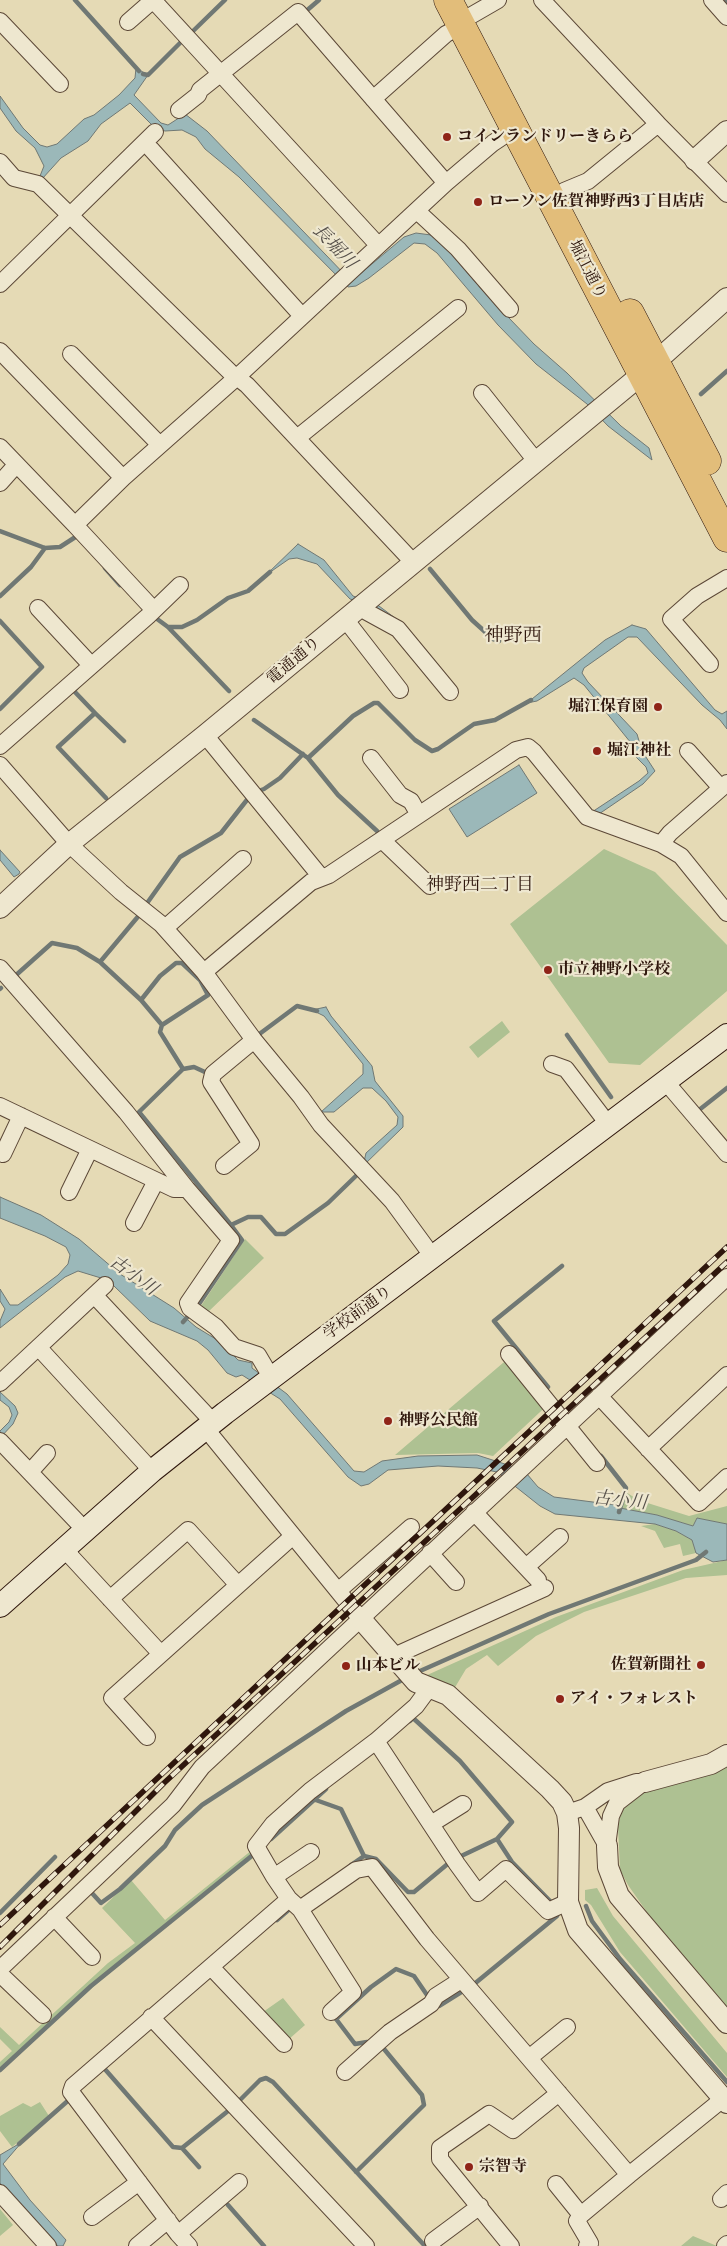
<!DOCTYPE html>
<meta charset="utf-8">
<style>
body{margin:0}
canvas{display:block;background:#e5dab5}
</style>
<canvas width="727" height="2246"></canvas>
<script>
const context = document.querySelector('canvas').getContext('2d');
context.lineJoin = 'round';
function paint(path, color) {
  context.fillStyle = color;
  context.fill(path, 'evenodd');
}
function poly(rows) {
  const path = new Path2D();
  for (const r of rows) {
    path.moveTo(r[0], r[1]);
    for (let i = 2; i < r.length; i += 2) path.lineTo(r[i], r[i + 1]);
  }
  return path;
}
function strokePath(path, color, width, dash) {
  context.strokeStyle = color;
  context.lineWidth = width;
  context.lineCap = dash ? 'butt' : 'round';
  context.setLineDash(dash || []);
  context.stroke(path);
}
function write(font, color, halo, rows, align = 'center') {
  context.font = font + ' "Gentium Book Plus","Noto Serif JP",serif';
  context.lineWidth = 4.5;
  context.setLineDash([]);
  context.textBaseline = 'middle';
  context.strokeStyle = halo;
  context.fillStyle = color;
  for (const [text, x, y, turn = 0] of rows) {
    context.save();
    context.translate(x, y);
    context.rotate((+turn || 0) * Math.PI / 180);
    context.textAlign = isNaN(turn) ? turn : align;
    if (halo) context.strokeText(text, 0, 0);
    context.fillText(text, 0, 0);
    context.restore();
  }
}
const green = poly([
 [604,849,655,872,727,945,727,991,640,1065,609,1063,510,924],
 [502,1021,510,1032,478,1058,469,1047],
 [245,1239,264,1258,206,1314,201,1306],
 [517,1351,555,1398,493,1456,478,1453,395,1455],
 [623,1490,638,1500,689,1516,727,1506,727,1524,697,1518,693,1526,657,1515,620,1508,616,1505],
 [655,1524,676,1531,692,1540,696,1553,683,1556,680,1544,664,1548,655,1531,641,1526],
 [727,1560,727,1575,686,1578,584,1612,536,1636,498,1666,487,1655,466,1669,454,1689,425,1676,556,1617,683,1570],
 [727,1764,727,2010,658,1928,628,1885,620,1870,618,1827,621,1812,633,1798,649,1790],
 [252,1850,256,1856,190,1906,93,1987,0,2071,0,2062,12,2051,0,2039,0,2027,19,2045,108,1963,135,1943,102,1908,131,1880,165,1920],
 [597,1888,613,1916,727,2053,727,2077,620,1952,591,1905,585,1900,585,1890],
 [283,1998,305,2025,288,2040,263,2012],
 [40,2102,49,2116,12,2147,0,2131,0,2116,23,2103,31,2107],
 [0,2209,13,2225,0,2236],
 [693,2236,717,2246,681,2246]
]);
const water = poly([
 [136,68,148,75,134,95,161,123,168,125,185,114,207,131,349,279,354,279,404,237,416,233,431,235,444,245,484,292,534,344,567,373,621,426,649,448,652,460,608,426,587,404,536,364,498,325,437,253,425,244,414,243,369,278,356,286,348,287,239,177,205,149,196,137,182,130,165,131,155,128,130,103,101,124,88,141,61,158,42,179,40,176,44,166,35,148,16,131,0,108,0,96,23,128,40,145,47,147,57,144,84,119,94,115,119,95,135,78,136,68],
 [298,544,324,560,353,596,379,606,399,621,389,619,377,608,350,599,317,564,297,558,289,559,266,575,298,544],
 [632,625,646,629,715,710,722,714,727,711,727,729,720,720,702,705,637,637,628,637,584,668,582,673,588,682,637,734,642,751,655,771,643,784,599,814,592,812,639,781,648,773,646,767,635,756,631,743,584,685,574,678,537,701,527,703,605,640,632,625],
 [519,765,537,793,467,837,449,809,519,765],
 [0,850,20,872,19,874,14,877,0,860,0,850],
 [326,1007,331,1016,372,1066,375,1081,403,1116,403,1127,363,1166,366,1153,397,1125,398,1117,386,1101,372,1088,363,1088,334,1112,321,1112,363,1074,363,1064,324,1016,312,1010,326,1007],
 [0,1197,41,1215,79,1239,120,1274,174,1308,196,1327,219,1341,238,1360,252,1363,252,1368,287,1394,354,1471,364,1472,382,1461,418,1456,477,1455,511,1466,527,1474,538,1487,554,1497,616,1505,620,1508,657,1515,693,1526,697,1518,727,1524,727,1560,713,1562,696,1553,692,1540,676,1531,655,1524,555,1514,540,1506,497,1472,477,1468,438,1466,388,1470,369,1484,361,1486,348,1477,280,1399,242,1375,236,1377,227,1373,208,1350,197,1341,150,1321,114,1286,101,1278,78,1271,65,1277,0,1328,0,1321,5,1309,0,1301,0,1289,10,1305,18,1305,58,1275,68,1264,70,1255,66,1247,45,1236,0,1218,0,1197],
 [0,1392,15,1406,18,1413,13,1424,0,1438,0,1431,9,1422,12,1415,9,1407,0,1400,0,1392],
 [22,2142,3,2164,30,2200,66,2240,63,2246,58,2246,0,2183,0,2155,22,2142]
]);
const stream = poly([
 [75,0,139,71],
 [724,0,727,4],
 [305,12,319,0],
 [190,34,225,0],
 [143,74,148,75,182,41],
 [701,394,727,371],
 [0,531,45,548,60,547,77,536,79,538],
 [105,568,120,585],
 [430,569,472,620,493,639,499,641],
 [0,596,31,567,45,548],
 [153,616,168,627,229,691],
 [0,621,42,667,0,709],
 [168,627,182,627,197,620,228,598,248,591,270,572],
 [77,687,74,691,95,713,58,747,106,798],
 [95,713,124,741],
 [254,720,308,758,338,795,377,831],
 [308,758,353,716,374,703,378,703,415,740,432,751,438,749,474,724,495,720,531,700],
 [256,792,264,789,280,778,303,754],
 [145,906,180,857,221,833,250,796],
 [100,962,141,913],
 [15,976,52,943,77,948,100,962,141,1000,162,1025,160,1032,183,1069,139,1112,231,1225],
 [0,989,1,988],
 [141,1000,160,976,176,963,182,963,200,980,208,995,162,1025],
 [567,1035,611,1097],
 [260,1038,258,1035,297,1006,317,1011],
 [183,1069,194,1067,207,1073],
 [699,1110,727,1088],
 [183,1322,199,1304,242,1240,231,1225,248,1217,261,1217,276,1234,285,1234,328,1203,360,1172],
 [548,1387,494,1321,562,1266],
 [601,1456,626,1488,619,1512],
 [420,1671,549,1614,696,1560,706,1552],
 [410,1721,413,1718,460,1761,512,1822,497,1839,457,1858],
 [313,1799,341,1809,364,1856],
 [271,1839,326,1789],
 [497,1839,512,1862,550,1901],
 [351,1865,364,1856,376,1859,408,1892,414,1892,450,1862],
 [91,1892,101,1903,120,1889,165,1846,175,1830,202,1805,346,1711,402,1680],
 [586,1906,592,1921,620,1959,727,2082],
 [0,1913,55,1857],
 [277,1920,292,1907],
 [473,1985,557,1916],
 [439,2006,463,1991],
 [367,2042,355,2044,336,2019,371,1987,396,1969,414,1976,427,1995],
 [103,2067,173,2147,182,2148,199,2167],
 [0,2070,91,1986,254,1854],
 [238,2102,260,2080,266,2078,273,2082,425,2246],
 [19,2144,71,2098],
 [182,2148,228,2111],
 [356,2172,424,2105,422,2095,384,2049],
 [228,2205,264,2246]
]);
const minor = poly([
 [153,0,378,245],
 [542,0,658,124,727,194],
 [712,0,727,17],
 [472,15,498,0],
 [0,21,60,84],
 [128,22,152,1],
 [373,99,446,34,461,26],
 [179,110,198,95,200,90,298,12,446,183],
 [151,149,302,316],
 [0,162,14,178,38,184,230,372,247,385,413,562],
 [564,191,588,181,658,124],
 [417,211,458,249,510,309],
 [0,284,155,132],
 [0,351,123,478],
 [71,354,160,445],
 [482,393,536,461],
 [297,438,458,308],
 [0,447,75,525],
 [0,483,16,465],
 [361,605,367,612,398,629,450,692],
 [38,608,91,665],
 [153,609,75,525,123,478,237,377,446,183,493,143,514,129],
 [345,619,400,690],
 [710,664,671,619,697,596,727,578],
 [205,735,321,877],
 [0,746,148,616,180,585],
 [688,751,721,788],
 [371,758,400,795,411,801,419,815],
 [0,765,69,844,121,892,161,924,204,972,254,1040,301,1097,321,1125,392,1201,433,1257],
 [382,840,430,886],
 [661,844,670,833,727,783],
 [165,928,243,859],
 [0,968,126,1112,187,1189,231,1240,188,1303,190,1308,216,1327,234,1347,258,1355,271,1377],
 [204,972,311,882,329,875,516,750,528,747,534,752,587,817,661,844,681,856,727,913],
 [552,1064,566,1069,608,1124],
 [665,1081,727,1154],
 [0,1106,174,1189,187,1189],
 [3,1154,21,1116],
 [224,1166,251,1144,211,1082,213,1074,254,1040],
 [69,1192,90,1149],
 [134,1223,156,1181],
 [95,1296,213,1422],
 [39,1348,152,1471],
 [509,1354,597,1463],
 [0,1383,105,1285],
 [599,1396,699,1503,727,1477],
 [206,1429,360,1618],
 [0,1441,85,1530],
 [648,1449,727,1375],
 [30,1472,47,1453],
 [474,1512,538,1580],
 [64,1549,161,1654],
 [430,1553,456,1582],
 [526,1567,560,1537],
 [338,1591,411,1527],
 [110,1599,188,1530,238,1585],
 [394,1656,545,1588],
 [147,1737,112,1698,293,1536],
 [376,1741,457,1864,478,1893,506,1869,548,1911,568,1902],
 [585,1807,607,1846],
 [567,1813,585,1807,608,1791,636,1782,645,1782],
 [431,1824,463,1804],
 [607,1846,611,1816,617,1803,639,1786],
 [274,1877,311,1852],
 [300,1909,356,1870,372,1867,427,1939,629,2175,723,2099],
 [54,1917,92,1957],
 [211,1967,284,2044],
 [0,1969,173,1805,202,1767,727,1277],
 [0,1974,43,2015],
 [331,2012,353,1992,300,1909,289,1899,274,1877,256,1846,273,1824,310,1791,376,1741,416,1706,430,1687],
 [151,2017,366,2246],
 [529,2058,567,2027],
 [345,2072,390,2032,431,2004,436,1996,461,1980],
 [556,2184,581,2215],
 [0,2193,48,2246],
 [721,2199,727,2193],
 [92,2217,139,2182],
 [178,2234,239,2182],
 [433,2241,480,2206],
 [137,2246,168,2220],
 [189,2246,178,2234,71,2092,73,2086,289,1899],
 [511,2246,440,2159,440,2148,489,2114,513,2130,559,2093],
 [587,2246,590,2243,577,2221,581,2215,629,2175],
 [725,2246,727,2244]
]);
const tertiary = poly([
 [695,160,727,131],
 [0,908,69,844,205,735,641,375,727,298],
 [360,1618,416,1682,448,1695,550,1789,562,1802,567,1813,569,1828,568,1902,578,1930,727,2103],
 [645,1782,711,1764,727,1755],
 [607,1846,608,1867,619,1896,727,2023]
]);
const secondary = poly([
 [0,1606,152,1471,225,1413,727,1035]
]);
const trunk = poly([
 [448,0,727,538],
 [630,313,707,461]
]);
const rail = poly([
 [0,1925,727,1247],
 [0,1947,164,1783,727,1262]
]);
const markers = [
 [447,137,5,"#8f2418"],
 [478,202,5,"#8f2418"],
 [658,707,5,"#8f2418"],
 [597,751,5,"#8f2418"],
 [548,970,5,"#8f2418"],
 [388,1421,5,"#8f2418"],
 [701,1665,5,"#8f2418"],
 [346,1666,5,"#8f2418"],
 [560,1699,5,"#8f2418"],
 [469,2167,5,"#8f2418"]
];
const poiNames = [
 ["コインランドリーきらら",457,137],
 ["ローソン佐賀神野西3丁目店店",488,202],
 ["堀江保育園",648,707,"right"],
 ["堀江神社",607,751],
 ["市立神野小学校",558,970],
 ["神野公民館",398,1421],
 ["佐賀新聞社",691,1665,"right"],
 ["山本ビル",356,1666],
 ["アイ・フォレスト",570,1699],
 ["宗智寺",479,2167]
];
const streetNames = [
 ["堀江通り",587,270,63],
 ["電通通り",294,661,-40],
 ["学校前通り",358,1313,-36]
];
const waterNames = [
 ["長堀川",334,247,46],
 ["古小川",133,1276,36],
 ["古小川",620,1501,6]
];
const neighbourhoodNames = [
 ["神野西二丁目",480,885]
];
const quarterNames = [
 ["神野西",513,636]
];
paint(green, '#aec192');
paint(water, '#9bb8b9');
strokePath(water, '#707874', 1);
strokePath(stream, '#707874', 4.5);
strokePath(minor, '#5c4837', 18);
strokePath(tertiary, '#5c4837', 22);
strokePath(secondary, '#2f170d', 24);
strokePath(trunk, '#2f170d', 29);
strokePath(minor, '#eee7cf', 16);
strokePath(tertiary, '#eee7cf', 20);
strokePath(secondary, '#eee7cf', 22);
strokePath(trunk, '#e2bd7a', 28);
strokePath(rail, '#2f170d', 5.5);
strokePath(rail, '#eee7cf', 4, [11]);
for (const [x, y, r, color] of markers) {
  const dot = new Path2D();
  dot.arc(x, y, r, 0, 2 * Math.PI);
  context.fillStyle = color;
  context.fill(dot);
  strokePath(dot, '#eee7cf', 2);
}
write('bold 16px', '#2f170d', '#eee7cf', poiNames, 'left');
write('16px', '#2f170d', '#eee7cf', streetNames);
write('italic 18px', '#554f49', '#eee7cf', waterNames);
write('18px', '#2f170d', '#eee7cf', neighbourhoodNames);
write('19px', '#2f170d', '#eee7cf', quarterNames);
</script>
